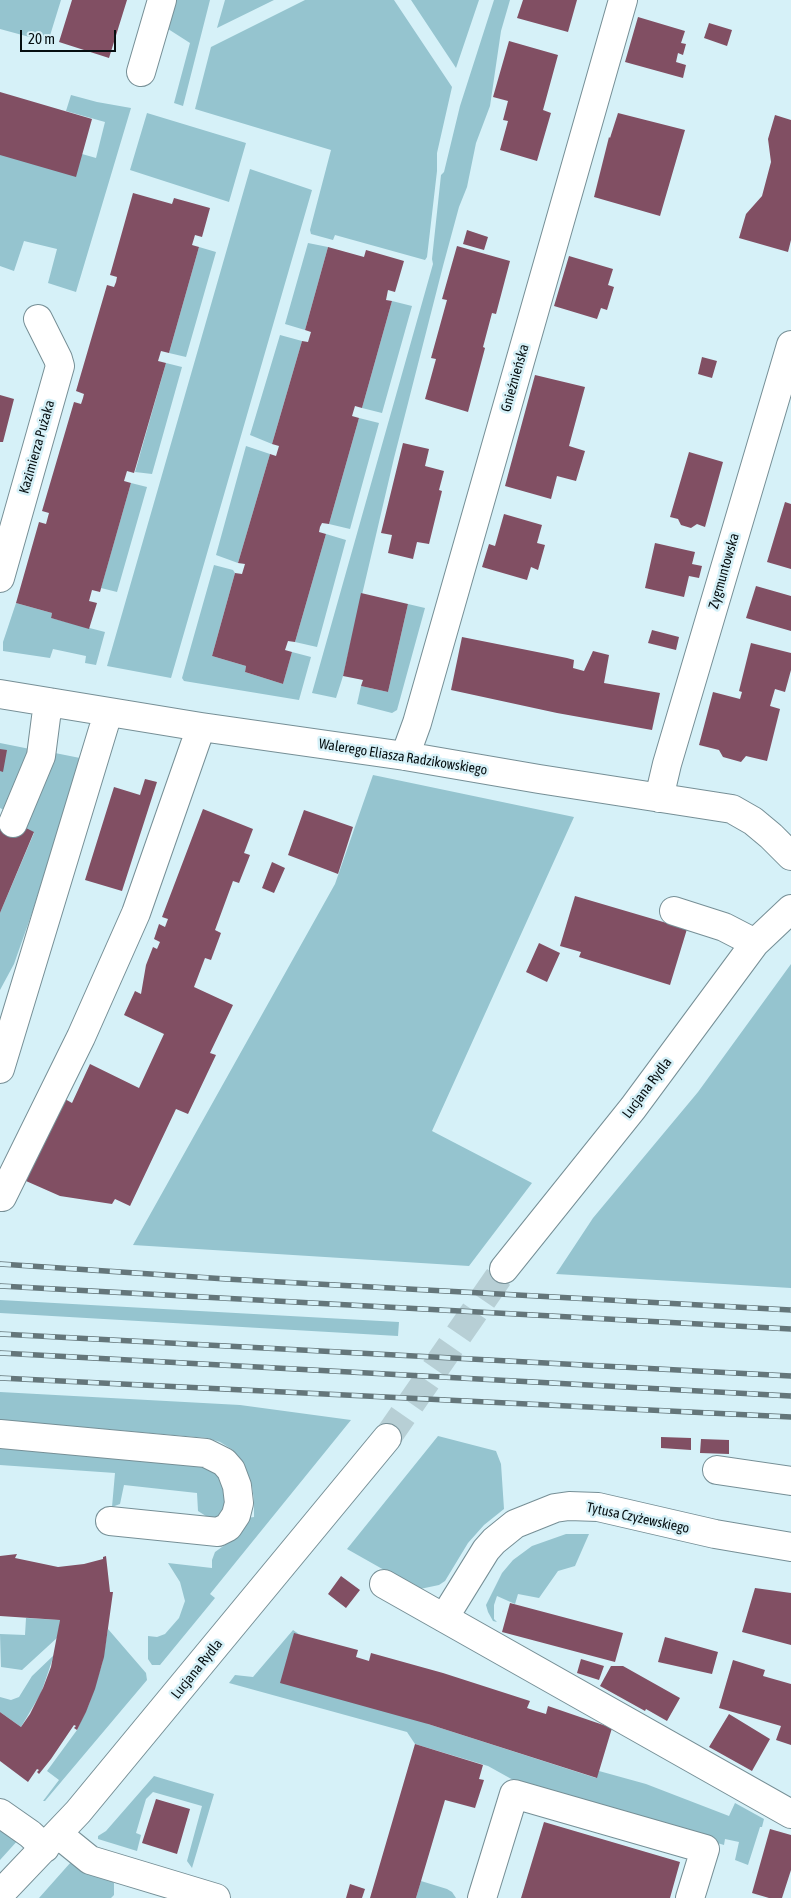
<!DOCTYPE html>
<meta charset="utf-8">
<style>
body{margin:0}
#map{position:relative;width:791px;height:1898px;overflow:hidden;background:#d6f1f8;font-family:"Asap Condensed",sans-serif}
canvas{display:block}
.scale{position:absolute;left:20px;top:30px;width:96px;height:22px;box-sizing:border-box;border:2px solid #060f11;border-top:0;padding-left:6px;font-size:15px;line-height:18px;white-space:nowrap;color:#060f11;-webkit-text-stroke:4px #d6f1f8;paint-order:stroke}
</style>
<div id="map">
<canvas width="791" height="1898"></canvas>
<div class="scale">20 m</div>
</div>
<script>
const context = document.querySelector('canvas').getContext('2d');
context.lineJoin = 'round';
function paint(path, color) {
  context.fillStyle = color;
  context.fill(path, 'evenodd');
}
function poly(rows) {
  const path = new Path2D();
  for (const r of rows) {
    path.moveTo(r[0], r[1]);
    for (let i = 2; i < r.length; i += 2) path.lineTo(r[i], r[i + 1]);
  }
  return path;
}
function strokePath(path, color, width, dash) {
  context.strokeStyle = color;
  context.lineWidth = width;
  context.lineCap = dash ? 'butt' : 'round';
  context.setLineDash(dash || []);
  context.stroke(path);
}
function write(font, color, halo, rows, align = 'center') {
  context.font = font + ' "Asap Condensed",sans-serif';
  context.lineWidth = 5;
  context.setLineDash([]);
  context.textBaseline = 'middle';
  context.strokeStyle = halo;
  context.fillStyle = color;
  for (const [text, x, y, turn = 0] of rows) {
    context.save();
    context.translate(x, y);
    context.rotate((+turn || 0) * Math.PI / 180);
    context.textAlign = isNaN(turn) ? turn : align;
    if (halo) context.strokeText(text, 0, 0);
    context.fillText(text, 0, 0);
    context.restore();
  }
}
const green = poly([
 [0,0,61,0,48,42,0,29],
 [171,0,210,0,183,106,174,103,190,43,165,27],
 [225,0,274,0,217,28],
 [305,0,394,0,452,87,437,153,437,171,427,257,425,260,335,235,333,240,311,234,310,230,331,150,195,109,211,47],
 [411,0,479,0,456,68],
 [494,0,510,0,501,31,490,106,476,143,467,187,459,207,443,266,394,458,343,676,336,698,312,693,433,264,432,259,441,175,444,172,460,106],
 [71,95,97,102,131,108,76,292,48,283,57,249,24,241,14,271,0,266,0,155,82,154,96,158,105,122,66,111],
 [147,113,246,143,229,202,130,170],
 [250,169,312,190,171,678,107,666],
 [308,243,328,247,305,330,285,324],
 [199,247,216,252,186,357,169,353],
 [392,301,412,306,382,413,362,408],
 [280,335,302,341,272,444,250,435],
 [166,363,182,367,152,474,135,472],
 [359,418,379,423,350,529,329,524],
 [246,446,270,454,238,563,216,555],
 [131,483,147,487,117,592,101,588],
 [326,534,346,540,317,647,295,642],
 [214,565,233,570,235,573,212,656,246,666,245,672,283,684,292,652,311,657,299,700,184,681,182,678],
 [16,603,52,613,51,618,105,632,96,665,85,663,86,656,53,649,50,658,3,651,3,642],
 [408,604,425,608,397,710,392,713,357,704,361,686,388,692],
 [0,743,35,750,8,812,0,808],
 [50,752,80,758,33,910,14,964,0,990,0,913,34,833,22,827],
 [373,775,574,817,432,1131,532,1183,469,1266,133,1245,335,884],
 [791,964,791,1288,556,1274,593,1218,698,1092],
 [0,1300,399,1322,398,1336,0,1313],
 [0,1392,240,1405,351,1420,210,1594,215,1598,160,1665,152,1665,148,1659,148,1636,157,1637,165,1634,179,1618,185,1601,180,1582,168,1563,212,1568,212,1560,215,1552,236,1537,246,1518,254,1517,254,1500,252,1486,244,1466,233,1450,220,1442,207,1438,0,1420],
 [438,1436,496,1451,501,1464,504,1509,484,1525,468,1543,445,1581,439,1585,420,1589,416,1588,347,1549],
 [0,1446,199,1463,214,1469,224,1482,226,1506,221,1516,216,1518,209,1518,198,1511,197,1493,124,1485,120,1504,112,1507,115,1473,0,1465],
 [566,1534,589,1534,575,1566,558,1571,539,1598,518,1594,515,1604,497,1596,494,1605,494,1619,497,1622,493,1621,488,1612,486,1605,502,1573,513,1560,532,1546],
 [26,1618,60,1620,58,1637,22,1670,1,1667,0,1634,25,1635],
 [108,1629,146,1673,147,1680,45,1801,43,1801,59,1780,47,1771,77,1730,89,1704,102,1664],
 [293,1630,428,1724,596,1778,599,1771,646,1784,729,1816,735,1803,764,1819,762,1827,760,1827,748,1865,735,1860,739,1842,725,1839,724,1845,524,1786,488,1766,415,1744,407,1732,229,1683,235,1675,253,1677],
 [54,1655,41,1693,21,1727,0,1712,0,1697,11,1700,19,1697,32,1676],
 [154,1776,214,1794,192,1868,187,1861,202,1806,153,1792,146,1799,136,1833,141,1835,137,1851,98,1839,98,1836,106,1831],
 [0,1826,19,1839,0,1860],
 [71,1862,82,1870,108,1878,114,1883,114,1895,111,1898,39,1898],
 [421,1881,447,1889,452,1892,456,1898,416,1898]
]);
const building = poly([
 [72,0,127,0,109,58,59,42],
 [523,0,577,0,568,32,517,18],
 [638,17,685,31,681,43,686,44,683,55,678,53,676,62,686,65,683,78,625,62],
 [709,23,732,30,727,46,704,38],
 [509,41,558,55,543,110,551,113,537,161,500,150,508,121,503,120,508,101,493,97],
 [0,92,92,119,76,177,0,155],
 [618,113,685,130,660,216,594,197,609,137,610,138],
 [775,115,791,120,791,240,788,252,739,238,746,214,762,196,771,162,768,139],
 [133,193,172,204,174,198,210,208,202,237,195,235,192,245,199,247,169,353,161,351,158,361,166,363,134,473,127,471,124,481,131,483,100,592,92,590,89,601,97,603,89,629,51,618,52,613,16,603,39,522,46,524,49,513,42,511,74,402,81,404,83,398,84,394,76,391,107,285,114,287,116,282,117,277,110,275],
 [467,230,488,237,484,250,463,244],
 [457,246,510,261,496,314,492,313,483,347,485,348,468,412,425,399,436,359,431,358,447,300,442,299],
 [328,247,364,257,366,250,404,261,395,292,388,290,386,300,392,301,362,408,355,406,352,416,359,418,329,524,322,523,320,527,319,532,326,534,295,642,288,641,285,650,292,652,283,684,245,672,246,666,212,656,235,573,242,574,245,564,238,563,270,454,276,456,279,446,272,444,302,341,308,342,311,332,305,330],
 [569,256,613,269,608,285,614,287,607,310,601,308,597,319,554,306],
 [702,357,717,361,712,378,698,374],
 [535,375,585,387,569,446,585,451,576,481,557,476,551,499,505,486],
 [0,395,14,399,3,442,0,442],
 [403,443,429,449,425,466,444,471,439,490,442,491,429,544,417,542,413,559,388,553,392,535,381,533],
 [689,452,723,462,705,527,697,524,691,528,681,525,678,519,670,517],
 [785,502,791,504,791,569,767,562],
 [504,514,542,525,537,543,545,545,538,570,531,567,527,580,482,567,489,544,495,546],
 [655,543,695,552,692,564,702,566,699,578,689,576,684,597,645,588],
 [756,586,791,596,791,631,746,618],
 [361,593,408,604,388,692,361,686,363,680,343,676],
 [652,630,679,637,676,650,648,643],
 [462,637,567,658,574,660,573,668,584,671,593,651,609,655,604,683,660,693,652,730,557,713,451,690],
 [751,643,791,653,791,670,785,692,775,689,770,706,780,709,767,761,746,756,741,762,723,757,719,750,699,745,713,692,740,699,742,692,739,691],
 [0,749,7,750,3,772,0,771],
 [145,779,157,782,122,891,85,880,114,787,140,795],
 [203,809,253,829,244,853,250,855,239,883,233,881,215,930,221,933,211,960,205,958,194,987,233,1005,210,1053,216,1055,188,1114,176,1109,130,1206,115,1199,112,1204,60,1196,26,1181,65,1099,72,1103,90,1064,139,1088,164,1034,124,1015,135,991,141,994,146,965,153,947,157,949,160,942,154,939,159,924,165,927,168,919,162,917],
 [304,810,353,827,338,874,288,855],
 [0,815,34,832,0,913],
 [272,862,285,868,274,893,262,888],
 [575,896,687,929,670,985,579,957,581,952,560,946],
 [539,943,560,953,547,982,526,972],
 [661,1437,691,1438,691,1450,661,1448],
 [701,1439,729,1440,729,1454,700,1453],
 [17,1554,15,1558,58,1567,84,1564,103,1559,103,1557,106,1556,110,1592,113,1592,104,1657,95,1689,86,1712,77,1730,74,1728,76,1726,74,1725,51,1759,39,1774,37,1772,39,1770,37,1769,28,1782,0,1761,0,1712,21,1727,30,1714,43,1688,51,1667,60,1620,0,1616,0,1556],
 [341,1576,360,1590,346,1608,328,1594],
 [755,1588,791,1593,791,1645,742,1632],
 [510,1603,623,1633,615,1662,502,1632],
 [294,1633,358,1650,356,1657,369,1661,371,1653,443,1673,530,1701,527,1708,536,1711,546,1714,548,1706,612,1728,597,1778,428,1724,280,1683],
 [665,1637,718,1652,712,1674,658,1662],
 [581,1659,604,1666,599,1680,577,1673],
 [733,1660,765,1670,763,1676,791,1684,791,1745,776,1740,781,1726,719,1708],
 [611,1666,623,1666,680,1698,667,1721,646,1709,645,1711,600,1686],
 [729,1714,770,1739,752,1771,709,1747],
 [415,1744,483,1765,479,1779,484,1780,475,1808,445,1800,416,1898,370,1898],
 [156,1799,190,1809,177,1854,142,1843],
 [544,1822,680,1862,670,1898,521,1898],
 [770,1829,791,1835,791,1870,782,1898,769,1898,752,1893],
 [350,1884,365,1889,362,1898,346,1898]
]);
const minorTunnel = poly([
 [387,1438,504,1269]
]);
const minor = poly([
 [141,72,162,0],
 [0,578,60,366,58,359,38,319],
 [0,694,201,727,405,756,539,779,732,809,753,821,771,836,791,856],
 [405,756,417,723,623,0],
 [659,798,667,764,791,345],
 [13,823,41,756,48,702],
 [674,911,724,927,755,943],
 [0,1069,108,713],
 [2,1197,81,1037,136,913,201,727],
 [504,1269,633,1108,755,943,791,909],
 [0,1434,206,1453,224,1462,231,1470,237,1486,239,1503,236,1515,228,1527,218,1532,110,1521],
 [717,1470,791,1481],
 [384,1584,791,1814],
 [444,1618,486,1550,494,1541,515,1524,555,1508,569,1506,598,1507,715,1534,791,1547],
 [0,1813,30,1834,45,1848],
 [58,1834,90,1860,216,1898],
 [0,1894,78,1812,387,1438],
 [482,1898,514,1794,705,1849,690,1898]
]);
const rail = poly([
 [0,1264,226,1279,791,1310],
 [0,1286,791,1329],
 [0,1334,791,1376],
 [0,1353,791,1396],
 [0,1378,791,1417]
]);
const streetNames = [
 ["Gnieźnieńska",515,378,-74],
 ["Kazimierza Pużaka",37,447,-74],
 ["Zygmuntowska",724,571,-74],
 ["Walerego Eliasza Radzikowskiego",403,757,9],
 ["Lucjana Rydla",647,1088,-53],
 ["Tytusa Czyżewskiego",638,1518,12],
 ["Lucjana Rydla",197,1669,-51]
];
paint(green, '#95c4cf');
paint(building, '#814f63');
strokePath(minorTunnel, '#b7cfd5', 28, [28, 14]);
strokePath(minor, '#768f96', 30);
strokePath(minor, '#fff', 28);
strokePath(rail, '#64767a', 5.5);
strokePath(rail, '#d6f1f8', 4, [11]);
write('14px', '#060f11', '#d6f1f8', streetNames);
</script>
